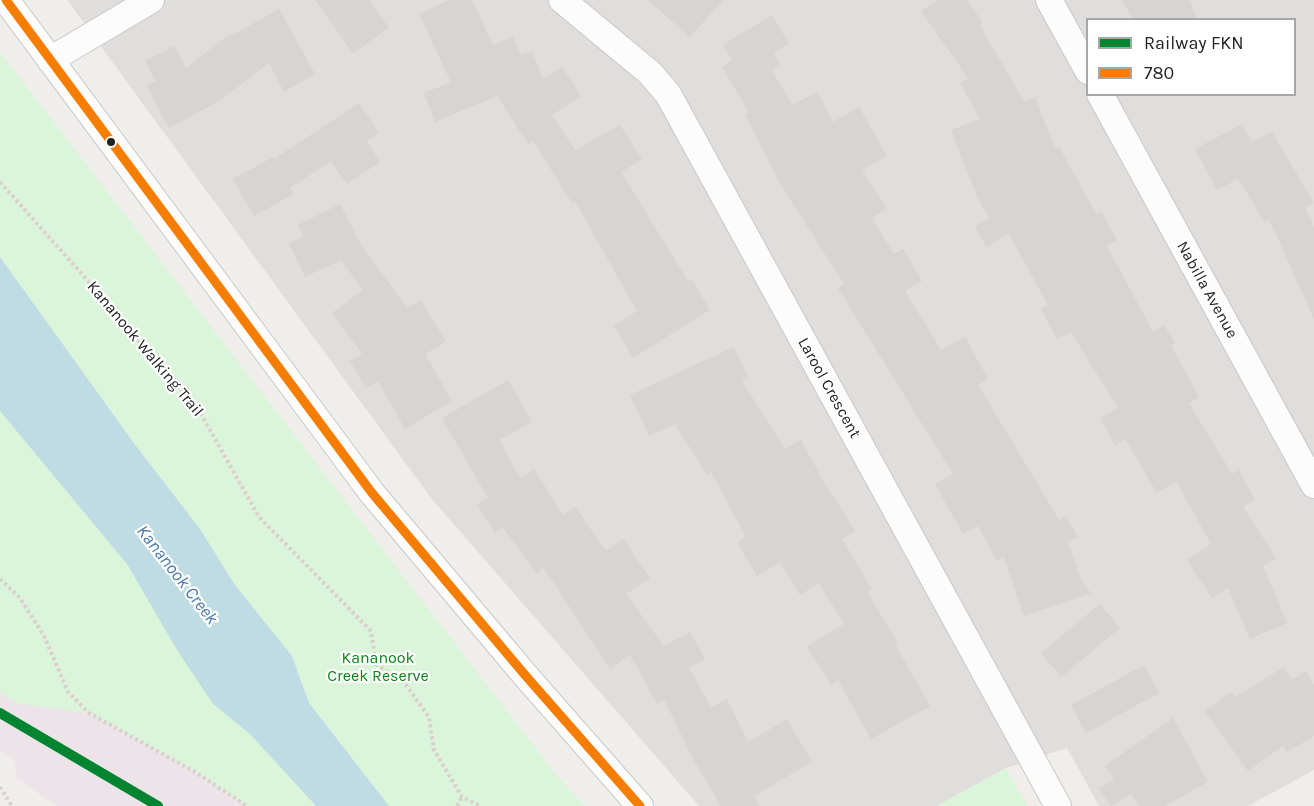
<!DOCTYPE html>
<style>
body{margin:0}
#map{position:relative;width:1314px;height:806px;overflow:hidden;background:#f0eeeb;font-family:Karla,sans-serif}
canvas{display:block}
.legend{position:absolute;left:1086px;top:18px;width:210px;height:78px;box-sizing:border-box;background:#fff;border:2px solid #a7a7a7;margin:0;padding:8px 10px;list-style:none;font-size:18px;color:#222}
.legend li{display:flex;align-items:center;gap:12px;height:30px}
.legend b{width:30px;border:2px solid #a7a7a7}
</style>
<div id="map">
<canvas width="1314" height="806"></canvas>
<ul class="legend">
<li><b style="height:8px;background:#028430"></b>Railway FKN</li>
<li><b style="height:8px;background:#f47d02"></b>780</li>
</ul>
</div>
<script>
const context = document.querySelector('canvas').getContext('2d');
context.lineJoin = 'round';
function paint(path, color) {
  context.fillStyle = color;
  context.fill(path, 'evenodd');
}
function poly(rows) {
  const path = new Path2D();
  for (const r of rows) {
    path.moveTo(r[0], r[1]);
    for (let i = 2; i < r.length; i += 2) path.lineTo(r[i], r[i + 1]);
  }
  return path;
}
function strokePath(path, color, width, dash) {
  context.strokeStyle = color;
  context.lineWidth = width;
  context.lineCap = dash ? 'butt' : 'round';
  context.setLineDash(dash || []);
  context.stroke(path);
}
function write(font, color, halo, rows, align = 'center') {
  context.font = font + ' Karla,sans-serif';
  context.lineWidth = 4.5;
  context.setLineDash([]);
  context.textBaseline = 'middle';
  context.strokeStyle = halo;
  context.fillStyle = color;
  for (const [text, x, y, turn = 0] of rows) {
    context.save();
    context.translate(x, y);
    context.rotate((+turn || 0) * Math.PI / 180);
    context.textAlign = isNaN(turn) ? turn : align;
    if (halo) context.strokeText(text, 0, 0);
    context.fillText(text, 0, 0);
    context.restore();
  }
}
const residential = poly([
 [67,0,1314,0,1314,770,1248,806,1099,806,1067,748,1006,768,937,806,699,806,431,498],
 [1088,20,1294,20,1294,94,1088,94]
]);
const industrial = poly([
 [0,692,16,703,89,713,195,772,247,806,57,806,17,779,15,760,0,750]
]);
const park = poly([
 [0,52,557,776,585,806,389,806,309,703,292,656,235,585,200,529,136,446,0,257],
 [0,411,127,564,177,650,213,704,250,734,316,806,247,806,195,772,89,713,16,703,0,692],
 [1006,768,1027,806,937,806]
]);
const water = poly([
 [0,257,136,446,200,529,235,585,292,656,309,703,389,806,316,806,250,734,213,704,177,650,127,564,0,411]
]);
const building = poly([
 [315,0,369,0,389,28,353,53],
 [450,0,472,0,493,45,513,37,521,55,532,51,543,79,562,67,581,96,552,115,575,150,620,125,642,159,621,172,688,281,691,278,710,310,633,358,614,326,637,311,575,201,572,203,533,141,528,144,497,96,435,122,424,93,451,82,419,14],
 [648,0,723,0,690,37],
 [937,0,967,0,983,23,980,26,1024,101,1035,97,1055,149,1059,147,1097,215,1102,212,1117,240,1107,246,1153,332,1164,325,1175,343,1171,346,1199,397,1189,403,1232,474,1239,470,1255,500,1243,507,1276,558,1263,566,1287,623,1250,639,1228,588,1212,598,1187,560,1211,544,1176,481,1157,493,1125,439,1115,445,1100,418,1118,408,1071,332,1057,339,1041,309,1048,305,1009,234,986,247,975,226,989,218,978,199,951,130,980,119,960,83,968,78,921,11],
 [1122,0,1190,0,1197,20,1134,20],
 [279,9,315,74,284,92,269,63,219,101,169,128,147,86,156,81,145,61,174,46,186,68,231,33,233,35],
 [772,15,789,44,774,53,780,65,772,70,792,105,817,92,833,122,859,107,887,156,862,170,887,209,872,218,894,254,903,249,922,281,905,291,941,350,965,337,988,379,978,385,1059,520,1066,516,1078,537,1068,542,1082,582,1091,593,1024,616,1004,557,997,561,978,526,963,534,935,484,953,474,838,288,844,284,781,185,745,115,749,113,722,67,732,60,723,45],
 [359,103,379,133,367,141,380,162,347,184,331,161,290,188,294,194,254,216,233,179,273,157,274,159],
 [1242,124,1252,142,1272,132,1314,203,1305,208,1314,227,1314,319,1269,219,1265,222,1238,179,1217,190,1195,149],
 [340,204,361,245,407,308,421,300,446,342,425,354,452,401,405,429,378,381,366,388,350,361,362,354,332,313,363,290,341,260,305,277,289,243,303,236,298,225],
 [734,347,748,378,742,381,785,449,801,440,832,497,834,496,855,531,842,539,872,589,867,592,898,644,896,646,930,706,871,739,838,680,831,685,807,646,844,624,819,583,800,595,780,562,757,576,737,542,746,537,711,472,707,475,675,424,649,436,630,395],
 [508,380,532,422,499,440,520,478,534,469,563,515,575,507,606,551,623,539,650,578,626,594,664,646,690,632,705,659,689,668,711,707,727,699,748,742,787,719,812,762,754,796,759,806,721,806,693,759,664,699,657,704,630,654,610,669,544,568,537,574,503,527,495,533,477,504,488,498,442,418],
 [1100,604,1120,628,1061,677,1041,653],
 [1144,665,1159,693,1086,733,1071,705],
 [1284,667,1292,680,1306,671,1314,685,1314,736,1287,752,1283,746,1248,771,1205,711,1231,692,1235,697],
 [1173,718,1208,782,1164,806,1140,806,1131,794,1111,806,1099,789,1114,779,1105,766]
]);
const path = poly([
 [0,182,82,274,201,414,259,517,371,631,376,664,406,685,429,717,434,750,462,797,480,806],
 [0,579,20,598,44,636,68,692,89,713,195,772,247,806],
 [0,787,12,806],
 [457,806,462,797]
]);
const minor = poly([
 [6,0,372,493,525,675,640,806],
 [562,0,650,73,668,94,1058,806],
 [1049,0,1088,71],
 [50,60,151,0],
 [1100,94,1314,485]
]);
const bus1 = poly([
 [6,0,372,493,525,675,640,806]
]);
const rail1 = poly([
 [0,713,158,806]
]);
const markers = [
 [111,142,5,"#222"]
];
const streetNames = [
 ["Nabilla Avenue",1207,290,61],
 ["Kananook Walking Trail",145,349,50],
 ["Larool Crescent",829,388,61]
];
const parkNames = [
 ["Kananook",378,658],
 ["Creek Reserve",378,676]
];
const waterNames = [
 ["Kananook Creek",177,575,52]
];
paint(residential, '#dfdedc');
paint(industrial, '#ede4e9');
paint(park, '#daf5da');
paint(water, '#bfdbe3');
paint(building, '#d7d4d2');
strokePath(minor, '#c9c8c7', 28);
strokePath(path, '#dccecd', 4, [3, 3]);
strokePath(minor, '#fdfcfc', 26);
strokePath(bus1, '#f47d02', 9);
strokePath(rail1, '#028430', 10);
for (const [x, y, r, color] of markers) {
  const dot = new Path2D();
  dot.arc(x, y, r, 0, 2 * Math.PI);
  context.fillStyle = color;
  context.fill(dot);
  strokePath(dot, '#fff', 2);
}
write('16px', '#222', '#fff', streetNames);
write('16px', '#0c8416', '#fff', parkNames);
write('italic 18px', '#4a7aab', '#fff', waterNames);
</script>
